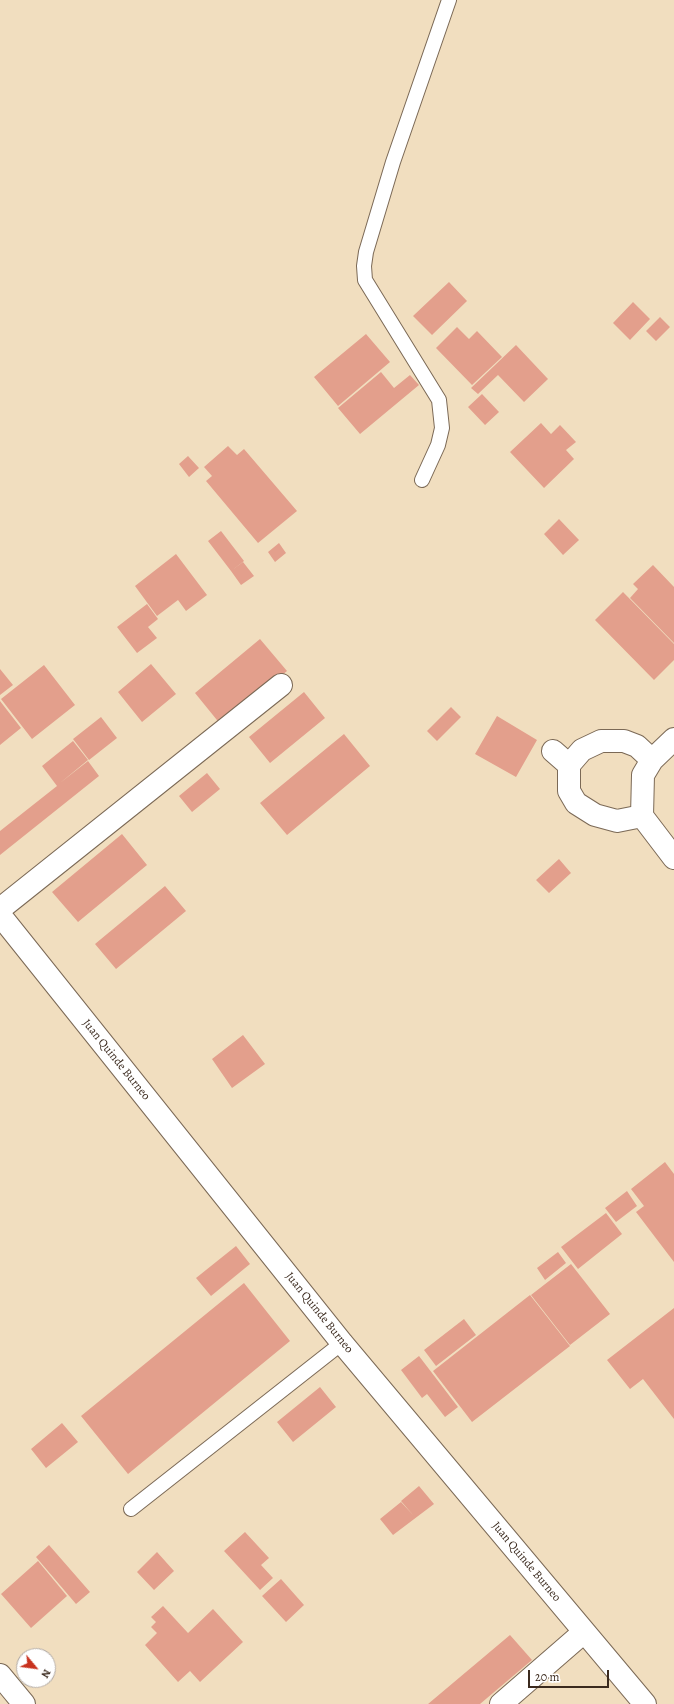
<!DOCTYPE html>
<style>
body{margin:0}
#map{position:relative;width:674px;height:1704px;overflow:hidden;background:#f1debf;font-family:Alegreya,serif}
canvas{display:block}
.north{position:absolute;left:16px;top:1648px;width:40px;height:40px;box-sizing:border-box;background:#fff;border:1px solid #b1aaa5;border-radius:50%;rotate:119deg;font-size:11px;font-weight:700;line-height:16px;text-align:center;color:#3b2a1e}
.north::after{content:'';display:block;margin:auto;width:14px;height:18px;background:#c8321e;clip-path:polygon(50% 0,100% 100%,50% 72%,0 100%)}
.scale{position:absolute;left:528px;top:1670px;width:81px;height:18px;box-sizing:border-box;border:2px solid #3b2a1e;border-top:0;padding-left:5px;font-size:12px;line-height:14px;white-space:nowrap;color:#3b2a1e;-webkit-text-stroke:3px #fff;paint-order:stroke}
</style>
<div id="map">
<canvas width="674" height="1704"></canvas>
<div class="north">N</div>
<div class="scale">20 m</div>
</div>
<script>
const context = document.querySelector('canvas').getContext('2d');
context.lineJoin = 'round';
function paint(path, color) {
  context.fillStyle = color;
  context.fill(path, 'evenodd');
}
function poly(rows) {
  const path = new Path2D();
  for (const r of rows) {
    path.moveTo(r[0], r[1]);
    for (let i = 2; i < r.length; i += 2) path.lineTo(r[i], r[i + 1]);
  }
  return path;
}
function strokePath(path, color, width, dash) {
  context.strokeStyle = color;
  context.lineWidth = width;
  context.lineCap = dash ? 'butt' : 'round';
  context.setLineDash(dash || []);
  context.stroke(path);
}
function write(font, color, halo, rows, align = 'center') {
  context.font = font + ' Alegreya,serif';
  context.lineWidth = 3;
  context.setLineDash([]);
  context.textBaseline = 'middle';
  context.strokeStyle = halo;
  context.fillStyle = color;
  for (const [text, x, y, turn = 0] of rows) {
    context.save();
    context.translate(x, y);
    context.rotate((+turn || 0) * Math.PI / 180);
    context.textAlign = isNaN(turn) ? turn : align;
    if (halo) context.strokeText(text, 0, 0);
    context.fillText(text, 0, 0);
    context.restore();
  }
}
const building = poly([
 [449,282,467,301,432,335,413,316],
 [633,302,650,319,630,340,613,323],
 [660,317,670,327,656,341,646,331],
 [457,327,469,339,477,331,502,357,472,385,436,348],
 [366,334,390,362,338,406,314,377],
 [516,345,548,379,524,402,498,375,478,394,471,388],
 [381,372,394,388,410,375,419,385,360,434,338,408],
 [482,394,499,412,485,425,468,407],
 [541,423,551,434,560,425,576,442,566,450,574,459,544,488,510,452],
 [228,446,237,455,244,449,297,511,258,543,206,481,212,476,204,467],
 [188,456,199,468,189,477,179,464],
 [559,519,579,540,563,555,544,534],
 [221,531,244,561,231,571,208,541],
 [279,543,286,553,275,562,268,552],
 [176,554,207,595,186,611,178,600,157,616,135,586],
 [243,562,254,576,241,585,231,571],
 [653,565,674,587,674,643,630,598,638,589,633,584],
 [623,592,674,644,674,660,654,680,595,620],
 [147,604,158,619,148,627,157,638,137,653,117,627],
 [260,639,287,671,221,725,195,693],
 [151,664,176,694,142,722,118,692],
 [44,665,75,705,32,739,1,699],
 [0,669,13,685,0,695],
 [304,692,325,718,270,763,249,737],
 [0,701,21,728,0,745],
 [451,707,461,717,437,741,427,731],
 [497,716,537,740,516,777,475,754],
 [101,717,117,738,89,760,73,739],
 [344,734,370,766,287,835,260,803],
 [73,741,88,760,60,783,88,761,99,776,0,855,0,831,57,786,42,766],
 [207,773,220,789,192,812,179,796],
 [122,834,147,865,78,922,52,892],
 [559,859,571,873,549,893,536,880],
 [165,886,186,911,116,969,95,944],
 [243,1035,265,1064,232,1088,212,1059],
 [665,1162,674,1174,674,1262,636,1212,644,1206,631,1189],
 [627,1191,637,1206,616,1222,605,1208],
 [606,1213,622,1234,578,1269,561,1247],
 [236,1246,250,1264,211,1296,196,1278],
 [558,1252,566,1263,545,1280,537,1268],
 [571,1264,610,1314,570,1345,531,1295],
 [244,1283,290,1341,128,1474,81,1416],
 [530,1295,570,1346,472,1422,433,1371],
 [674,1308,674,1419,643,1379,630,1389,607,1360],
 [464,1319,476,1335,436,1366,424,1350],
 [419,1356,458,1407,445,1417,427,1394,422,1398,401,1370],
 [320,1387,336,1407,293,1442,277,1422],
 [62,1423,78,1442,46,1468,31,1449],
 [419,1486,434,1504,393,1535,380,1519,401,1502,413,1515,401,1501],
 [245,1532,269,1558,261,1565,273,1578,260,1590,224,1551],
 [49,1545,90,1592,76,1604,36,1557],
 [157,1552,174,1571,154,1590,137,1572],
 [38,1561,67,1596,31,1628,1,1594],
 [281,1579,304,1605,286,1622,262,1596],
 [163,1606,188,1633,213,1609,243,1642,200,1682,190,1671,178,1682,145,1645,157,1633,151,1627,156,1622,151,1617],
 [510,1635,532,1660,480,1704,428,1704]
]);
const lane = poly([
 [422,480,438,445,442,428,439,400,365,280,364,266,366,252,393,162,449,0],
 [131,1509,342,1343]
]);
const street = poly([
 [674,739,652,760,643,775,642,816,674,858],
 [553,751,569,765,569,791,576,803,595,815,617,821,642,816],
 [569,765,582,750,601,741,624,741,637,746,652,760],
 [0,909,281,685],
 [0,915,342,1343,645,1704],
 [0,1675,24,1704],
 [501,1704,584,1632]
]);
const streetNames = [
 ["Juan Quinde Burneo",116,1060,51],
 ["Juan Quinde Burneo",319,1313,51],
 ["Juan Quinde Burneo",526,1562,50]
];
paint(building, '#e39f8c');
strokePath(lane, '#7b6956', 16);
strokePath(street, '#7b6956', 24);
strokePath(lane, '#fff', 14);
strokePath(street, '#fff', 22);
write('12px', '#3b2a1e', '#fff', streetNames);
</script>
